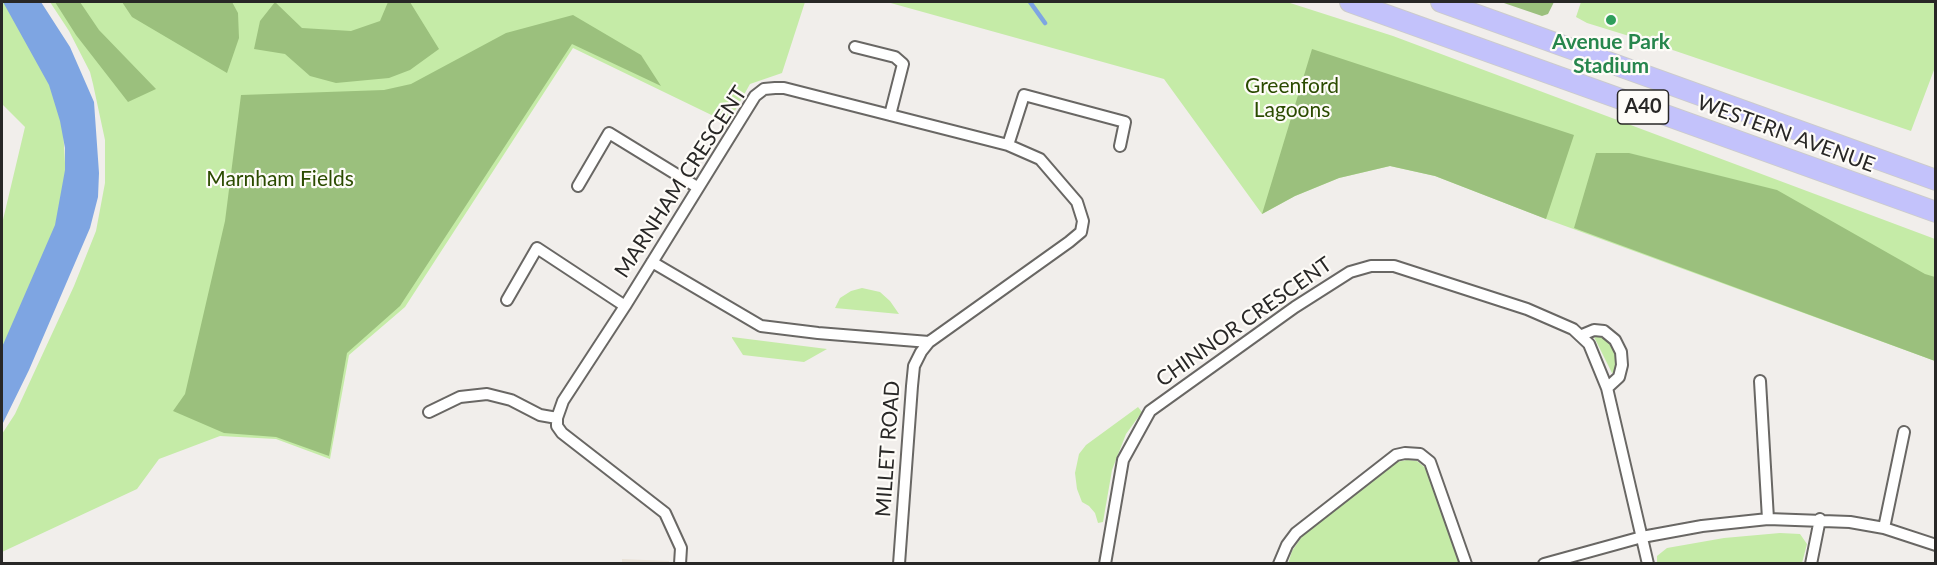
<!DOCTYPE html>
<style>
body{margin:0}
#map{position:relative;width:1937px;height:565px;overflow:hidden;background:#f1eeeb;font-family:Lato,sans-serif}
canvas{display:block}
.frame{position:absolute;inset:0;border:3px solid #282726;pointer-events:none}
</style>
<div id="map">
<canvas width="1937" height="565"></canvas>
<div class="frame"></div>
</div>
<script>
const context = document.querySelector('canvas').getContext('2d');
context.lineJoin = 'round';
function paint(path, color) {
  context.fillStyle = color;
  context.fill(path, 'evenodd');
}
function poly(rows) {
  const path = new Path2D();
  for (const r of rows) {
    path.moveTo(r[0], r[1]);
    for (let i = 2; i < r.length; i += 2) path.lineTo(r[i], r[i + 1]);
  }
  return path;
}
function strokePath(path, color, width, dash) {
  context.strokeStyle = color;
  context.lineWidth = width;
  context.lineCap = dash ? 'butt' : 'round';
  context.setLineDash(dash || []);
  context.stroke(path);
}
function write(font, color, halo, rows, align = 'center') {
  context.font = font + ' Lato,sans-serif';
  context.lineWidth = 4.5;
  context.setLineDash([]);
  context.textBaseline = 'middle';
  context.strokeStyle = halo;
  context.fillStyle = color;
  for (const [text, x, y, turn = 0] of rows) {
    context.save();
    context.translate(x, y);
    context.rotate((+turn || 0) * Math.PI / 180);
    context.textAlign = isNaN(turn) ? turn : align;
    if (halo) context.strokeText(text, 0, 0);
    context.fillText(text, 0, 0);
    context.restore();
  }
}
const built = poly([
 [622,559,669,561,669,563,622,563]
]);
const green = poly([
 [2,2,7,2,62,109,67,199,2,362,2,224,25,127,2,104],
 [50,2,805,2,782,73,750,84,728,123,573,48,405,307,349,355,330,459,276,439,220,436,159,459,137,489,2,552,2,434,15,414,74,286,96,231,105,183,105,140,93,84,90,72,69,31],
 [887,2,1287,2,1393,36,1935,239,1935,361,1546,219,1435,176,1390,166,1339,178,1295,196,1262,214,1164,79],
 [1581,2,1935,2,1935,70,1934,70,1911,131,1655,44,1587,23,1576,17],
 [862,288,880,292,890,301,899,314,835,308,840,298,851,291],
 [1600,334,1611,342,1618,355,1617,370,1615,372,1612,373,1594,337],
 [732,338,732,337,827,349,804,362,743,355],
 [1138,407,1142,412,1126,434,1112,470,1103,522,1098,523,1095,513,1089,506,1082,502,1077,489,1075,473,1079,454,1086,445],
 [1407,460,1417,461,1428,470,1459,563,1288,564,1292,551,1303,535,1397,462],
 [1780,533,1800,534,1807,544,1802,563,1657,563,1657,556,1667,548,1724,538]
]);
const forest = poly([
 [55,2,80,2,99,30,156,89,128,102,76,35],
 [122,2,232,2,238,13,239,38,227,73,132,17],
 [275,2,302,28,351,31,380,21,388,2,410,2,439,49,410,70,389,78,336,83,310,76,285,54,254,49,260,21],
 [1501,2,1554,2,1548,14,1542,16],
 [573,15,641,55,661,86,572,44,400,306,347,353,329,456,276,437,224,433,173,411,185,394,225,221,241,95,384,90,411,84,506,33],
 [1312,49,1574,135,1546,219,1435,176,1390,166,1339,178,1295,196,1262,214],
 [1596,153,1629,153,1777,190,1925,274,1935,277,1935,361,1574,228]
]);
const water = poly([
 [3,2,41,2,70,47,94,102,99,173,98,197,90,228,29,370,2,425,2,347,55,225,65,170,65,148,60,121,49,85]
]);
const stream = poly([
 [1030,2,1045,23]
]);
const street = poly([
 [855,47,895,57,903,64,890,115],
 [1008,145,1024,95,1125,122,1120,146],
 [578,186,609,133,697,187],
 [652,262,761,326,818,333,929,342],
 [507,300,537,248,625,306],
 [1582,335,1594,330,1604,331,1615,340,1621,352,1622,365,1619,377,1607,388],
 [1760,381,1768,519],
 [429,412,460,397,487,394,511,400,540,415,557,418],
 [1884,528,1904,432],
 [680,564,681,548,665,513,562,433,557,426,557,418,563,401,625,306,755,96,764,89,775,88,784,88,1008,145,1040,159,1077,202,1083,221,1081,232,1069,242,929,342,921,352,914,366,912,386,899,564],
 [1105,564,1123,460,1150,411,1295,307,1350,272,1371,266,1394,266,1527,309,1573,329,1589,344,1607,388,1648,564],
 [1279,564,1287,545,1296,533,1396,455,1405,453,1420,454,1430,462,1466,564],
 [1544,564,1642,537,1702,526,1768,519,1850,522,1884,528,1936,545],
 [1811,564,1820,519]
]);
const highway = poly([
 [1350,2,1936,212],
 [1441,2,1936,180]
]);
const markers = [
 [1611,20,6,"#2e9e5b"]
];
const shields = [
 [1643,107,51]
];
const shieldNames = [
 ["A40",1643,107]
];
const leisureNames = [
 ["Avenue Park",1611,42],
 ["Stadium",1611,66]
];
const parkNames = [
 ["Greenford",1292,86],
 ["Lagoons",1292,110],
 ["Marnham Fields",280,179]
];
const streetNames = [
 ["WESTERN AVENUE",1786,134,20],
 ["MARNHAM CRESCENT",681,182,-57],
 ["CHINNOR CRESCENT",1244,322,-35],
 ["MILLET ROAD",888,449,-86]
];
paint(built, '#e9e2d8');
paint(green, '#c5eba7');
paint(forest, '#9bc07d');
paint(water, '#7ea5e2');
strokePath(stream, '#7ea5e2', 4.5);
strokePath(street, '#696764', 14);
strokePath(highway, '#cbcbcb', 22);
strokePath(street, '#fff', 10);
strokePath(highway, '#c3c2fb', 20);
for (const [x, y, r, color] of markers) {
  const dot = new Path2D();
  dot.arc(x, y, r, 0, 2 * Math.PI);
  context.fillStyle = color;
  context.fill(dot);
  strokePath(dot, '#fefcf8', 2);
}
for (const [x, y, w] of shields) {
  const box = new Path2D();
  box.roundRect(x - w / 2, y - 17, w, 34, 4.5);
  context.fillStyle = '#fefcf8';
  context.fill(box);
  strokePath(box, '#282726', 1.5);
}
write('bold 20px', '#282726', null, shieldNames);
write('bold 21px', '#27864d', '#fefcf8', leisureNames);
write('21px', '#2b4b00', '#fefcf8', parkNames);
write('21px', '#282726', '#fefcf8', streetNames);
</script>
